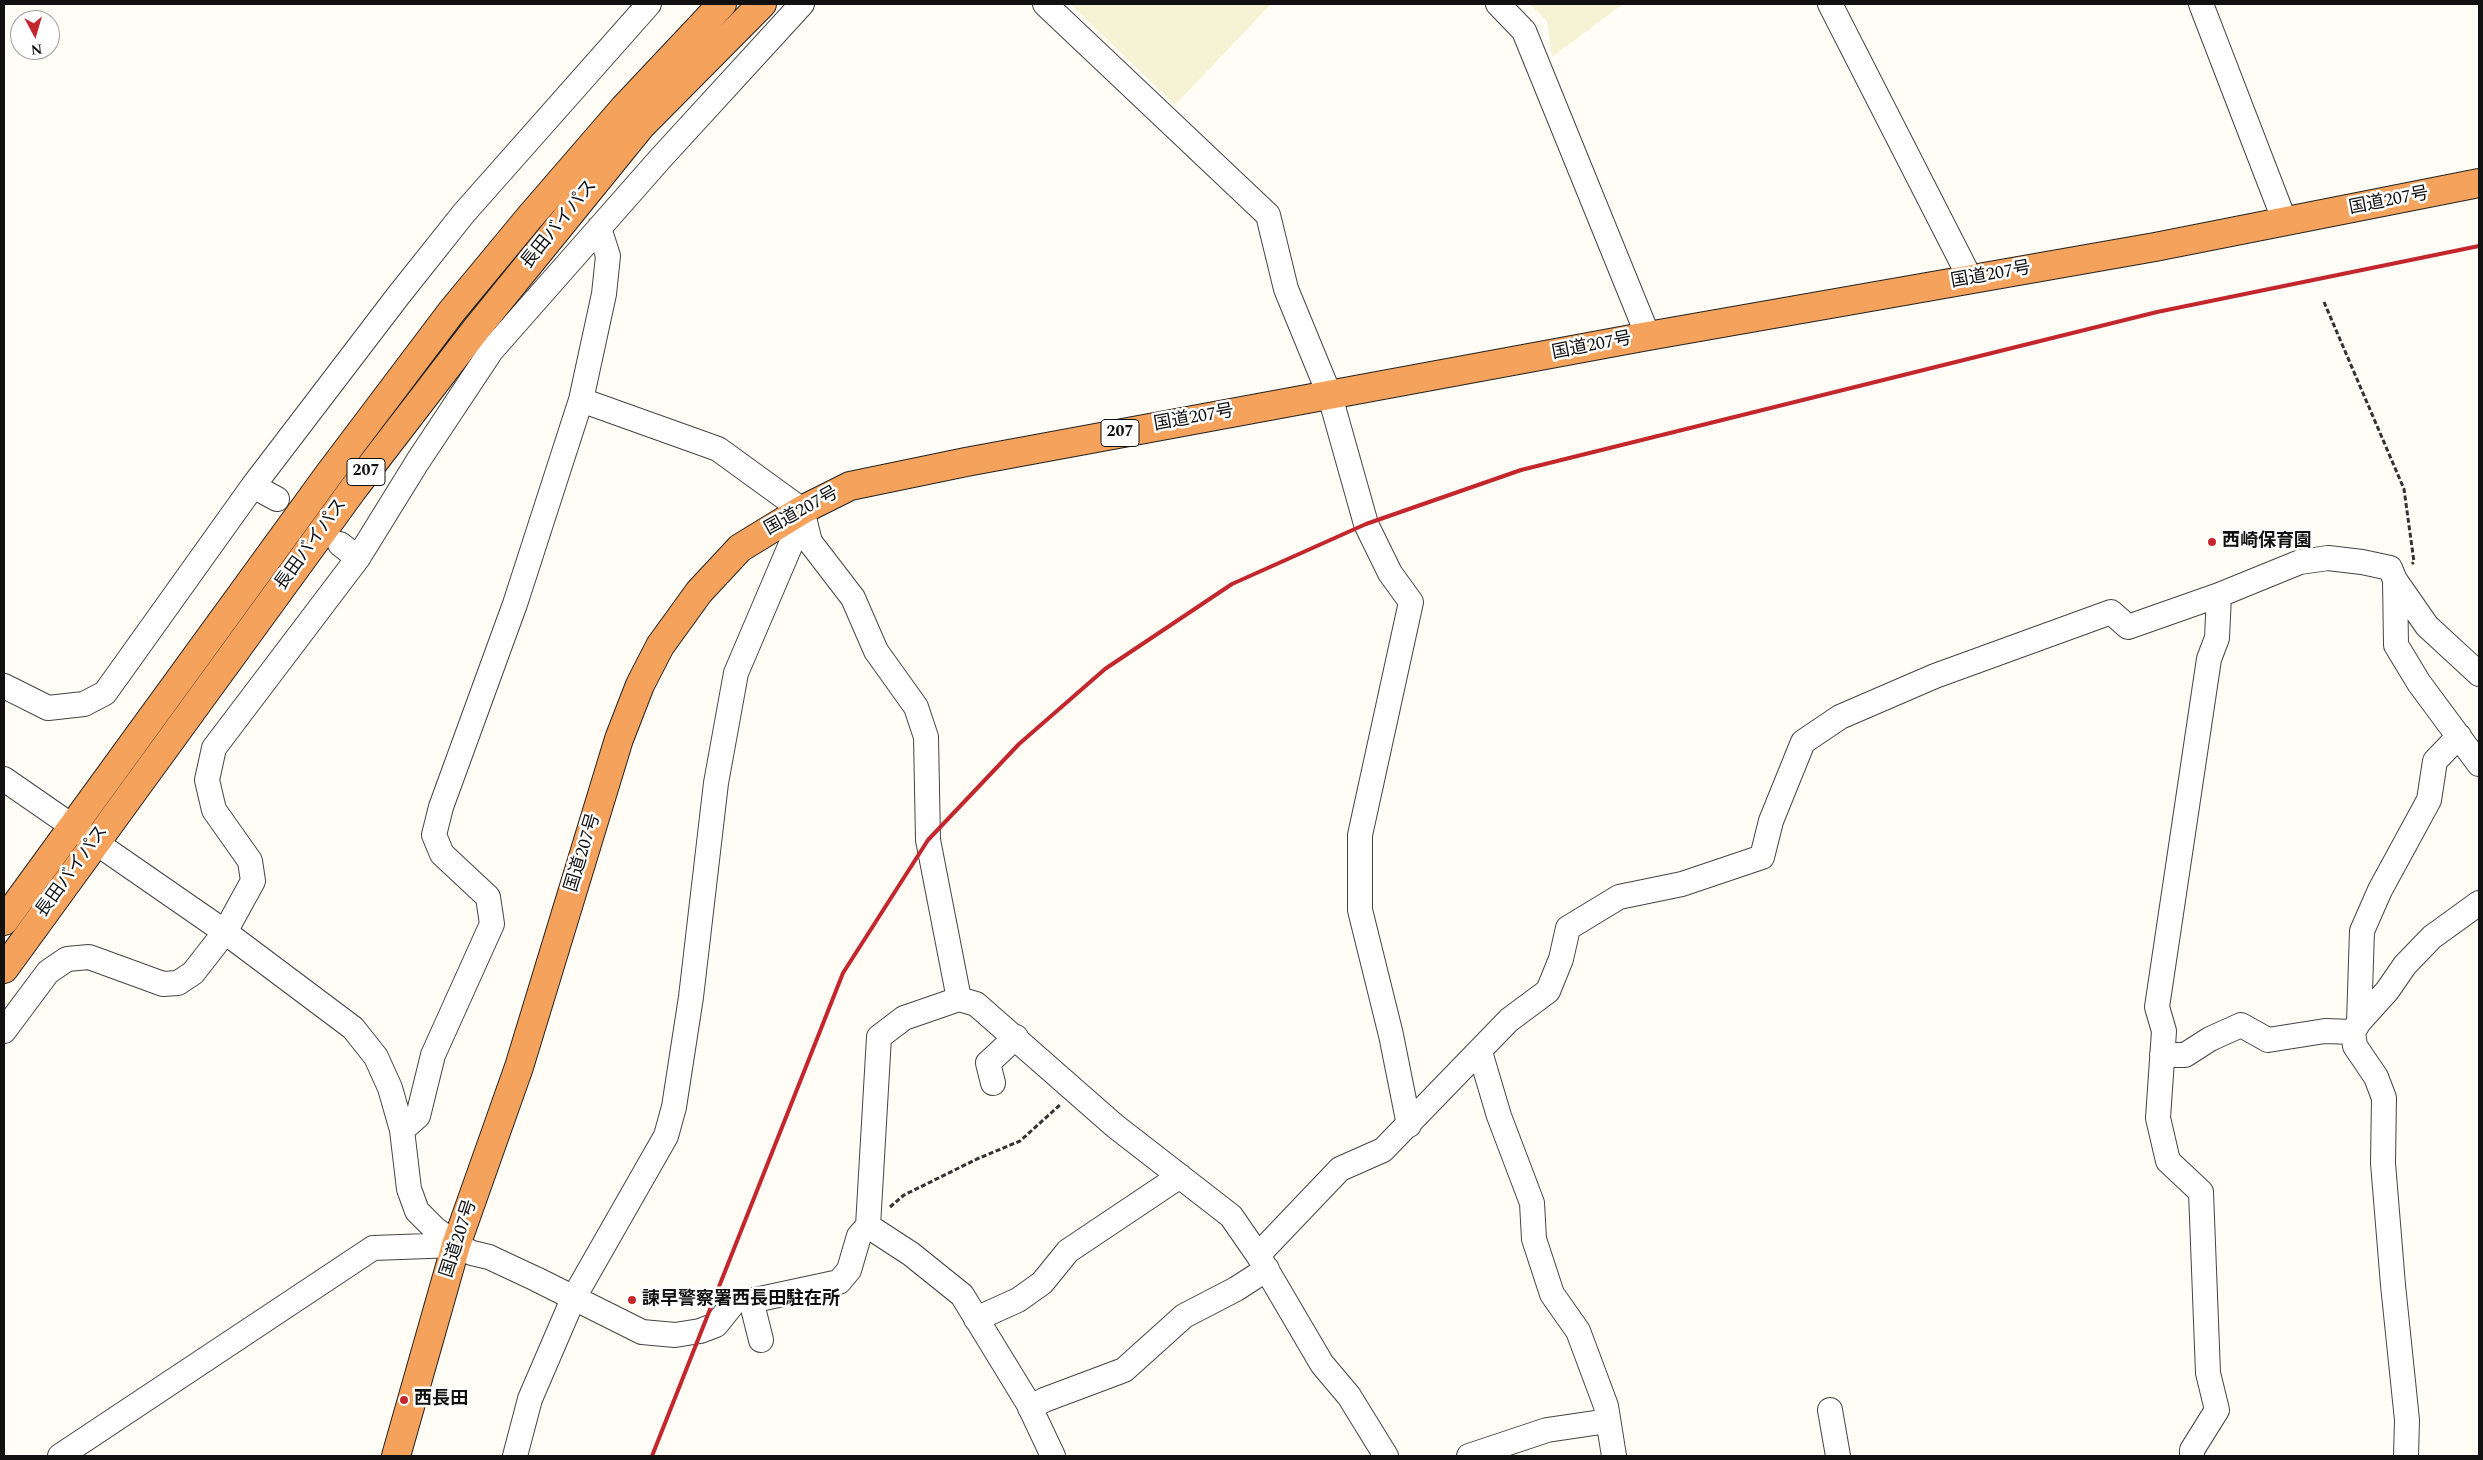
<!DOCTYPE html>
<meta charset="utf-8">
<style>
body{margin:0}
#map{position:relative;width:2483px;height:1460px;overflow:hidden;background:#fffdf5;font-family:Spectral,serif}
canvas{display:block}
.frame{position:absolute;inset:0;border:5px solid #111;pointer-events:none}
.north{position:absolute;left:10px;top:10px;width:50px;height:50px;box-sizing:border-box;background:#fff;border:1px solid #a0a0a0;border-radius:50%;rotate:174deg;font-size:14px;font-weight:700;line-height:20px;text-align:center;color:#111}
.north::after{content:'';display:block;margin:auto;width:18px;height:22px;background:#c4262e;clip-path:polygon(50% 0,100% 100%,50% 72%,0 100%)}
</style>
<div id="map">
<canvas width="2483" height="1460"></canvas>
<div class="frame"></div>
<div class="north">N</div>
</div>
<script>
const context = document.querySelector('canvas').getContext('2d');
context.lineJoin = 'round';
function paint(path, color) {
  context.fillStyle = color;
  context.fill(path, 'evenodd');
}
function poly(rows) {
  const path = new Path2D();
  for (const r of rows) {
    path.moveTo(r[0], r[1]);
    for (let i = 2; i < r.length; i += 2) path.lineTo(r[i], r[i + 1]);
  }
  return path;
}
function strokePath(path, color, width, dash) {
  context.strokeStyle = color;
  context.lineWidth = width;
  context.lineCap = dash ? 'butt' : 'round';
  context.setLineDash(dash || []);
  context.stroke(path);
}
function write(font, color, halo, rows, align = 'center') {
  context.font = font + ' Spectral,"Noto Sans JP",serif';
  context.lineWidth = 5;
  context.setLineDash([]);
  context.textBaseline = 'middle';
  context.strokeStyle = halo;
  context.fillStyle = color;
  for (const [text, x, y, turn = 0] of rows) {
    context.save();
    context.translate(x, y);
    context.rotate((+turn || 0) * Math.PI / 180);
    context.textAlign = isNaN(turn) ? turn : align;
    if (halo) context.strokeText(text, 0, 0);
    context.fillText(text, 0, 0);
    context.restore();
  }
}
const farmland = poly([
 [1071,4,1271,4,1175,105],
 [1530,4,1623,4,1552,57,1547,21]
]);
const path = poly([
 [2324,302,2404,489,2414,562,2412,564],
 [890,1207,904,1195,977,1159,1020,1141,1061,1104]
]);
const minor = poly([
 [1045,4,1268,215,1286,289,1330,396,1366,524,1390,573,1411,602,1360,835,1360,910,1391,1035,1409,1125],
 [1498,4,1524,31,1648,336],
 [1830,4,1971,280],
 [2201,4,2285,222],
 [581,400,718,449,802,510,810,542,853,598,876,651,916,707,926,737,928,840,959,999],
 [253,486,277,499],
 [340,544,358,558],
 [2395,580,2427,626,2479,674],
 [4,686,48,708,84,704,105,693,253,486,398,296,464,213,649,4],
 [4,779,225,932,353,1028,376,1057,390,1088,402,1130,409,1189,417,1211,434,1228,456,1245,472,1253,489,1257,536,1279,642,1332,675,1335,700,1331,716,1325,736,1300,755,1300,839,1282,849,1270,859,1236,868,1226,879,1037,904,1018,959,999,976,1004,1115,1126,1231,1216,1258,1255,1322,1364,1349,1396,1386,1456],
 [2359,1022,2362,931,2380,890,2429,800,2435,761,2459,736],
 [4,1031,48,972,67,959,89,957,163,984,178,983,193,973,225,932,253,881,250,861,214,810,207,780,214,748,358,558,418,461,491,351,660,159,802,4],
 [2353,1032,2355,1046,2376,1077,2384,1098,2383,1163,2393,1285,2407,1420,2406,1456],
 [1480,1052,1499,1116,1532,1203,1534,1239,1552,1294,1578,1331,1606,1406,1614,1456],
 [2162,1055,2185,1055,2210,1039,2241,1025,2268,1040,2325,1031,2353,1032,2359,1022,2387,991,2405,965,2432,937,2479,903],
 [993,1083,988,1063,1016,1037],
 [402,1130,418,1116,433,1055,492,924,488,897,442,854,434,835,441,807,515,604,581,400,604,294,608,256,599,228],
 [868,1226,911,1254,962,1295,1028,1403,1053,1456],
 [1258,1255,1340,1169,1383,1150,1509,1020,1548,991,1561,959,1568,928,1619,897,1682,884,1762,857,1771,821,1803,742,1840,717,1935,676,2111,612,2128,627,2219,595,2300,562,2328,558,2362,562,2390,568,2395,580,2396,645,2419,683,2479,764],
 [751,1300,761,1340],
 [976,1319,1018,1300,1042,1283,1068,1251,1180,1176],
 [1030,1408,1044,1400,1124,1370,1184,1316,1236,1289,1267,1269],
 [1830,1410,1838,1456],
 [60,1456,373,1248,456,1245],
 [515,1456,530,1399,573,1299,666,1136,674,1107,691,997,716,783,736,673,791,544,802,510],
 [1469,1456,1547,1430,1608,1421],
 [2192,1456,2192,1450,2217,1410,2208,1373,2201,1192,2168,1161,2158,1118,2164,1031,2157,1007,2209,659,2217,638,2219,595]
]);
const highway = poly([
 [4,921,329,474,452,311,529,218,624,108,722,4],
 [4,969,354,488,477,328,641,126,762,4],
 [396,1456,456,1245,519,1067,619,739,640,685,660,646,699,592,740,548,802,510,850,486,966,462,1648,336,2155,247,2479,183]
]);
const rail = poly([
 [652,1456,843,973,928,840,1019,744,1105,669,1232,584,1366,524,1521,470,2157,312,2479,246]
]);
const markers = [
 [2212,542,5,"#c4262e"],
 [632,1300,5,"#c4262e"],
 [404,1400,5,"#c4262e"]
];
const shields = [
 [1120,433,38],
 [366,472,38]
];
const shieldNames = [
 ["207",1120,433],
 ["207",366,472]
];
const streetNames = [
 ["国道207号",2389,202,-11],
 ["長田バイパス",560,225,-51],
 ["国道207号",1991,276,-10],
 ["国道207号",1592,347,-11],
 ["国道207号",1194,419,-10],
 ["国道207号",802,512,-29],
 ["長田バイパス",312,545,-54],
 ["国道207号",584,853,-73],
 ["長田バイパス",73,872,-54],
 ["国道207号",460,1239,-72]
];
const poiNames = [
 ["西崎保育園",2222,542],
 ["諫早警察署西長田駐在所",642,1300],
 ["西長田",414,1400]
];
paint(farmland, '#f6f3d4');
strokePath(minor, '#444', 26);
strokePath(highway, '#222', 30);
strokePath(path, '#333', 3, [5, 2.5]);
strokePath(minor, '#fff', 24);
strokePath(highway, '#f5a25d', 28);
strokePath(rail, '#c4262e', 4);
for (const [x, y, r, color] of markers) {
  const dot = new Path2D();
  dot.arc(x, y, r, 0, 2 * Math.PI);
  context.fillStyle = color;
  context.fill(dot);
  strokePath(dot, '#fff', 2);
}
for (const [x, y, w] of shields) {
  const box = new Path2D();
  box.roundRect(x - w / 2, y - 13.5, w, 27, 4);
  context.fillStyle = '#fff';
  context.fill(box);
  strokePath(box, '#111', 1);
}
write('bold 16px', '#111', null, shieldNames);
write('18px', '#111', '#fff', streetNames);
write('bold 18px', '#111', '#fff', poiNames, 'left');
</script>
